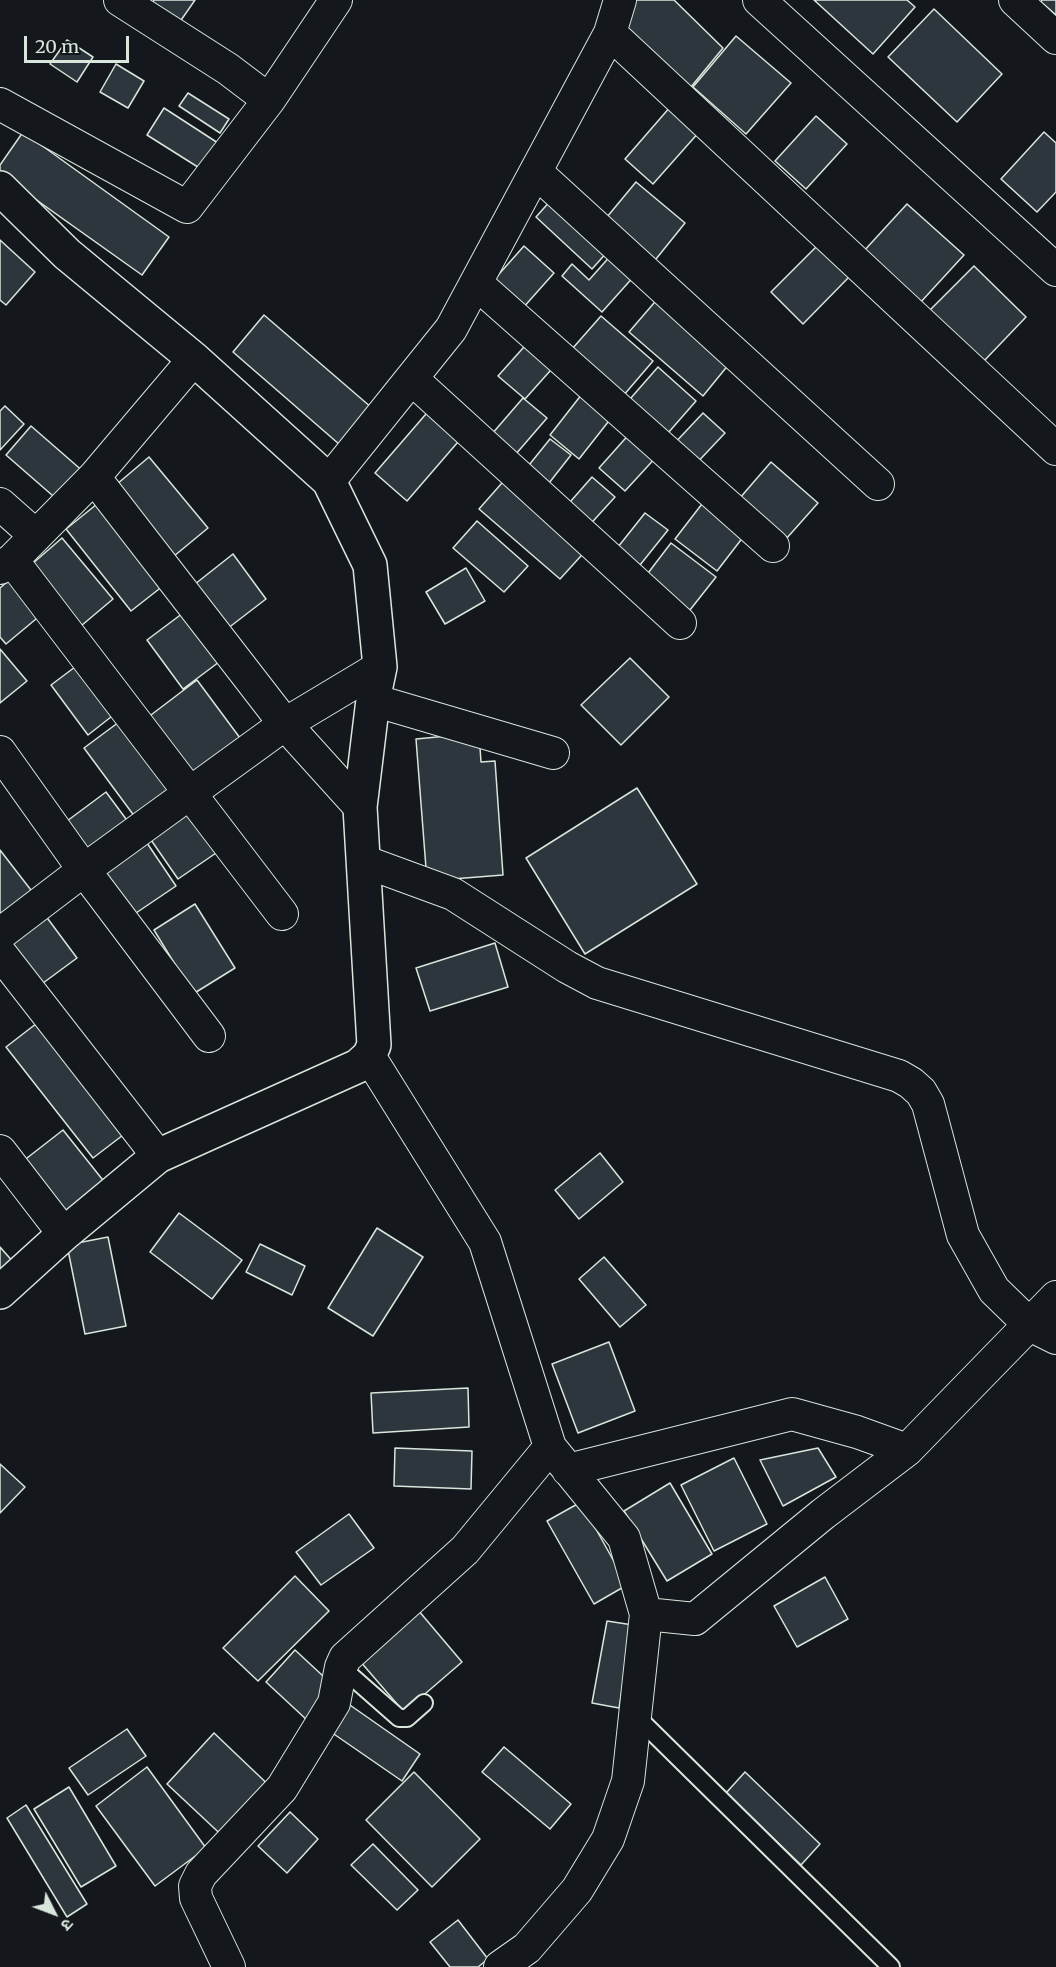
<!DOCTYPE html>
<meta charset="utf-8">
<style>
body{margin:0}
#map{position:relative;width:1056px;height:1967px;overflow:hidden;background:#14181c;font-family:Merriweather,"Noto Sans Devanagari",serif}
canvas{display:block}
.north{position:absolute;left:24px;top:1883px;width:60px;height:60px;-webkit-text-stroke:4px #14181c;paint-order:stroke;rotate:132deg;font-size:16px;font-weight:700;line-height:24px;text-align:center;color:#d8e6dc}
.north::after{content:'';display:block;margin:auto;width:21px;height:27px;background:#d8e6dc;clip-path:polygon(50% 0,100% 100%,50% 72%,0 100%)}
.scale{position:absolute;left:24px;top:36px;width:105px;height:27px;box-sizing:border-box;border:3px solid #d8e6dc;border-top:0;padding-left:8px;font-size:18px;line-height:21px;white-space:nowrap;color:#d8e6dc;-webkit-text-stroke:4px #14181c;paint-order:stroke}
</style>
<div id="map">
<canvas width="1056" height="1967"></canvas>
<div class="north">उ</div>
<div class="scale">20 m</div>
</div>
<script>
const context = document.querySelector('canvas').getContext('2d');
context.lineJoin = 'round';
function paint(path, color) {
  context.fillStyle = color;
  context.fill(path, 'evenodd');
}
function poly(rows) {
  const path = new Path2D();
  for (const r of rows) {
    path.moveTo(r[0], r[1]);
    for (let i = 2; i < r.length; i += 2) path.lineTo(r[i], r[i + 1]);
  }
  return path;
}
function strokePath(path, color, width, dash) {
  context.strokeStyle = color;
  context.lineWidth = width;
  context.lineCap = dash ? 'butt' : 'round';
  context.setLineDash(dash || []);
  context.stroke(path);
}
const building = poly([
 [154,0,195,0,177,26,150,7,154,0],
 [633,0,674,0,723,48,686,93,617,17,633,0],
 [814,0,907,0,915,7,873,54,814,0],
 [1042,0,1056,0,1056,15,1041,2,1042,0],
 [934,9,1002,74,957,122,888,57,934,9],
 [736,36,791,83,746,134,693,87,736,36],
 [67,40,93,57,77,82,50,64,67,40],
 [116,64,144,81,128,108,100,92,116,64],
 [188,93,229,119,220,133,179,106,188,93],
 [671,106,700,131,653,184,625,159,671,106],
 [164,108,218,143,201,169,147,135,164,108],
 [816,116,847,144,806,189,775,161,816,116],
 [23,132,169,237,142,275,0,174,0,165,23,132],
 [1044,132,1056,143,1056,192,1037,212,1001,179,1044,132],
 [636,182,685,223,652,264,602,223,636,182],
 [552,199,609,250,592,269,536,217,552,199],
 [907,204,964,255,919,304,862,253,907,204],
 [0,240,35,272,6,305,0,300,0,240],
 [818,245,850,276,803,324,771,292,818,245],
 [524,246,554,273,522,309,492,282,524,246],
 [613,253,636,274,602,312,562,276,572,264,589,280,613,253],
 [974,266,1026,317,983,362,930,310,974,266],
 [660,296,734,358,703,396,629,332,660,296],
 [264,315,379,414,347,451,233,352,264,315],
 [601,316,653,361,617,403,565,357,601,316],
 [532,338,558,362,525,399,498,376,532,338],
 [658,367,696,401,661,441,623,407,658,367],
 [582,394,612,417,579,459,550,435,582,394],
 [523,398,547,418,509,462,485,442,523,398],
 [5,406,24,424,0,450,0,411,5,406],
 [432,407,464,435,407,501,375,473,432,407],
 [703,413,725,433,692,468,671,447,703,413],
 [31,426,85,473,60,502,6,455,31,426],
 [632,431,658,455,625,491,599,468,632,431],
 [550,439,571,455,542,492,521,475,550,439],
 [149,457,208,528,168,561,110,490,149,457],
 [771,462,818,503,786,539,739,499,771,462],
 [509,475,590,546,560,579,479,509,509,475],
 [592,477,615,497,585,530,563,510,592,477],
 [102,500,168,582,131,611,66,529,102,500],
 [705,500,747,532,717,571,675,539,705,500],
 [645,513,668,530,636,570,614,552,645,513],
 [477,521,528,566,504,592,453,548,477,521],
 [62,538,113,599,75,631,24,571,62,538],
 [671,543,716,577,686,615,642,581,671,543],
 [233,554,266,599,223,632,190,588,233,554],
 [466,568,485,601,445,624,426,592,466,568],
 [13,577,42,614,6,644,0,637,0,588,13,577],
 [191,607,227,656,183,689,147,640,191,607],
 [0,649,27,681,0,703,0,649],
 [630,658,669,697,621,745,581,705,630,658],
 [79,664,116,713,88,735,51,685,79,664],
 [197,680,243,742,189,783,143,721,197,680],
 [119,722,170,791,135,817,84,748,119,722],
 [479,733,481,762,495,761,503,875,427,881,416,739,479,733],
 [637,788,697,884,585,954,526,858,637,788],
 [106,792,132,827,89,859,63,824,106,792],
 [189,809,219,851,178,879,149,837,189,809],
 [147,843,176,886,133,915,104,873,147,843],
 [0,850,34,894,0,921,0,850],
 [195,904,235,968,193,994,154,930,195,904],
 [45,915,77,958,39,986,7,944,45,915],
 [495,943,508,987,430,1011,416,968,495,943],
 [41,1020,127,1132,93,1158,6,1047,41,1020],
 [63,1130,110,1189,66,1225,18,1165,63,1130],
 [600,1153,623,1182,579,1219,555,1190,600,1153],
 [179,1213,242,1260,212,1299,150,1252,179,1213],
 [377,1228,423,1257,373,1336,328,1308,377,1228],
 [108,1237,126,1326,85,1334,67,1245,108,1237],
 [260,1244,305,1266,292,1295,246,1272,260,1244],
 [0,1247,15,1264,0,1277,0,1247],
 [604,1257,646,1305,620,1327,579,1279,604,1257],
 [609,1342,635,1411,578,1433,552,1364,609,1342],
 [468,1388,469,1427,373,1433,371,1393,468,1388],
 [395,1448,472,1451,471,1489,394,1486,395,1448],
 [818,1448,836,1477,783,1506,760,1460,818,1448],
 [734,1458,767,1524,714,1551,681,1485,734,1458],
 [0,1464,25,1487,0,1513,0,1464],
 [670,1483,712,1554,667,1581,624,1511,670,1483],
 [581,1502,627,1585,594,1604,547,1521,581,1502],
 [349,1514,374,1548,321,1585,296,1552,349,1514],
 [295,1576,329,1611,258,1681,223,1648,295,1576],
 [825,1577,848,1619,797,1647,774,1606,825,1577],
 [418,1610,462,1662,404,1712,359,1660,418,1610],
 [607,1621,633,1625,619,1708,592,1703,607,1621],
 [295,1650,337,1689,308,1721,266,1682,295,1650],
 [347,1703,420,1754,402,1781,328,1730,347,1703],
 [127,1729,146,1756,88,1795,69,1768,127,1729],
 [214,1733,277,1793,230,1843,167,1784,214,1733],
 [504,1747,571,1804,550,1829,482,1772,504,1747],
 [147,1767,206,1848,155,1886,96,1806,147,1767],
 [414,1772,480,1839,432,1887,366,1820,414,1772],
 [745,1772,820,1844,801,1865,726,1793,745,1772],
 [69,1787,116,1866,81,1887,34,1809,69,1787],
 [26,1805,87,1904,67,1917,7,1818,26,1805],
 [290,1812,318,1839,287,1873,258,1846,290,1812],
 [373,1844,418,1890,397,1910,351,1865,373,1844],
 [458,1920,488,1959,478,1967,450,1967,430,1942,458,1920]
]);
const lane = poly([
 [341,1667,399,1718,407,1718,424,1703],
 [636,1716,891,1967]
]);
const street = poly([
 [120,0,228,69,269,100],
 [759,0,1056,270],
 [1015,0,1056,38],
 [610,33,1056,449],
 [0,104,187,207,269,100,336,0],
 [536,172,878,484],
 [476,283,773,546],
 [412,379,680,623],
 [94,477,285,724,360,807],
 [329,481,451,329,610,33,620,0],
 [0,504,35,535],
 [12,560,282,914],
 [0,568,12,560,94,477,194,359],
 [373,700,553,753],
 [0,752,84,870,209,1036],
 [363,861,453,894,567,967,597,983,899,1076,911,1083,921,1092,928,1104,963,1235,994,1290,1030,1325,1056,1338],
 [0,934,84,870,285,724,380,667],
 [0,953,158,1156],
 [0,1151,64,1234],
 [568,1470,792,1414,857,1432,907,1450],
 [646,1614,695,1619,823,1514,907,1450,1056,1297],
 [229,1967,196,1898,195,1886,201,1874,282,1788,334,1703,341,1667,345,1658,465,1550,550,1447,485,1242,369,1056],
 [500,1967,527,1948,577,1890,608,1839,628,1781,646,1614,624,1538,550,1447]
]);
const secondary = poly([
 [0,188,67,254,194,359,329,481,370,565,380,667,373,700,360,807,374,1045,369,1056,358,1066,158,1156,64,1234,0,1292]
]);
paint(building, '#2c363c');
strokePath(building, '#d8e6dc', 1.5);
strokePath(lane, '#d8e6dc', 20);
strokePath(street, '#d8e6dc', 34);
strokePath(secondary, '#d8e6dc', 36);
strokePath(lane, '#14181c', 16);
strokePath(street, '#14181c', 32);
strokePath(secondary, '#14181c', 33);
</script>
